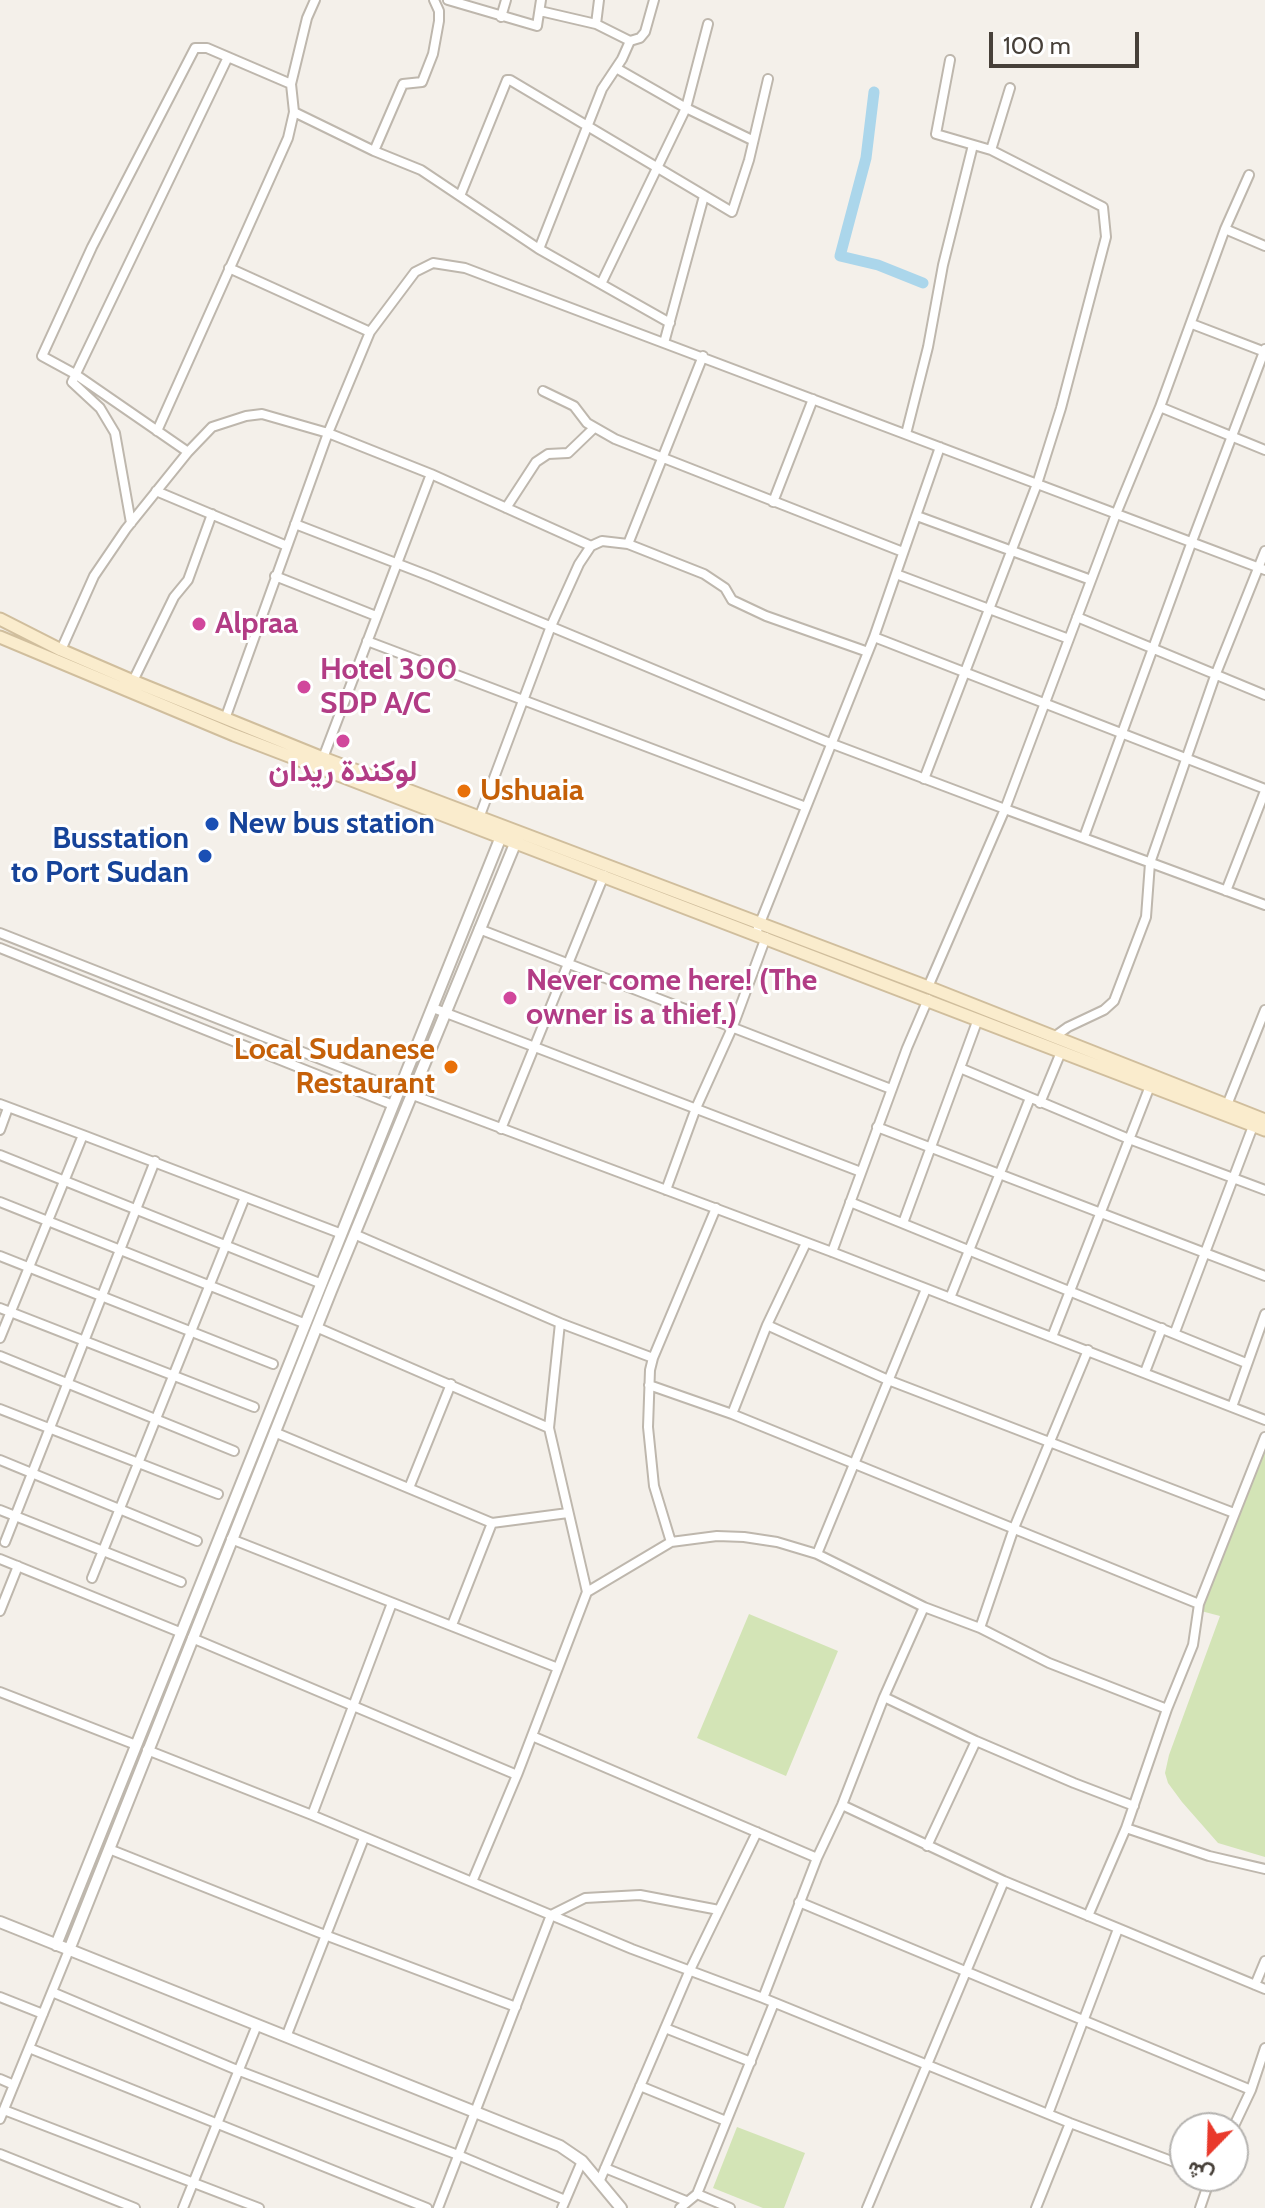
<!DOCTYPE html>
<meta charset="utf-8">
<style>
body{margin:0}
#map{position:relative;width:1265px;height:2208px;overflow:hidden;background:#f4f0ea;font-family:Cabin,Vazirmatn,sans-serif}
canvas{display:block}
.north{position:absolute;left:1169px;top:2112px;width:80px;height:80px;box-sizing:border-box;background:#fff;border:2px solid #b5b3b0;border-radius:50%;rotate:203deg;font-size:22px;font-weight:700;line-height:32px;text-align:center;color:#474039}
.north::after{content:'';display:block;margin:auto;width:28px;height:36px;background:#e9392b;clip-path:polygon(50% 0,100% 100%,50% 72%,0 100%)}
.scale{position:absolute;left:989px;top:32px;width:150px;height:36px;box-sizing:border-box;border:4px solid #474039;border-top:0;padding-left:10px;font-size:24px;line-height:28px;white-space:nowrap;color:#474039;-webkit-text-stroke:6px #fff;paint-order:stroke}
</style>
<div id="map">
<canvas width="1265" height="2208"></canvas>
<div class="north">ش</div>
<div class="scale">100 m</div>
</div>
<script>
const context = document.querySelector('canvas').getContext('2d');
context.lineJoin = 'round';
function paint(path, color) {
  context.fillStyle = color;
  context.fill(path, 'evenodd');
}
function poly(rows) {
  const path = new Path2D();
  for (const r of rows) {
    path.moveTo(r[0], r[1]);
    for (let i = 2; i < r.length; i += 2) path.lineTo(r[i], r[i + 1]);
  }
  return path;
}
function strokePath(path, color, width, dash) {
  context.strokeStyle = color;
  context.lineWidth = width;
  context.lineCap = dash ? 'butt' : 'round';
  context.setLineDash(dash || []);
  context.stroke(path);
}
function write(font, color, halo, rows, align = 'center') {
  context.font = font + ' Cabin,Vazirmatn,sans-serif';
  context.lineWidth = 6;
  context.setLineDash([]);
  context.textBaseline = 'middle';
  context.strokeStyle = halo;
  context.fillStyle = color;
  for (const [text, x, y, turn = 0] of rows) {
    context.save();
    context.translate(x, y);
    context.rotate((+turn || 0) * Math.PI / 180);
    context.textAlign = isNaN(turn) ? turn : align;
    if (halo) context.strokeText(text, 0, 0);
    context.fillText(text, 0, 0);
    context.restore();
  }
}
const green = poly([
 [1265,1446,1265,1857,1218,1843,1182,1802,1168,1783,1165,1773,1169,1755,1220,1616,1201,1611],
 [749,1614,838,1651,786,1776,697,1738],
 [737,2127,805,2153,784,2208,763,2208,713,2188]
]);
const canal = poly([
 [874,92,866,158,840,256,878,265,923,283]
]);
const minor = poly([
 [448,0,537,26,541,0],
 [540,11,596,24,630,41],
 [501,17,506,0],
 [596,24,599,0],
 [616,68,686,108,752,140],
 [294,112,374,151,421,170,539,249,670,323],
 [991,150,1010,88],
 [374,151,403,84,422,82,433,54,439,21,439,11,434,0],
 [1249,175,1225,229,1160,407,1116,514,1005,809,1265,905],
 [460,196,507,80,510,80,732,212,749,160,768,79],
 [1225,229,1265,246],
 [539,249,602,89,622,59,630,41,640,38,645,32,654,0],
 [229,268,370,332],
 [601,284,686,108,708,24],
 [1192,324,1265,352],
 [664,343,704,196],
 [543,391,574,406,587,423,615,439,903,552],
 [1160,407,1265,450],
 [157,431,288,138,294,112,291,84,307,18,315,0],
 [906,434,928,347,943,265,973,145],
 [188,452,75,374,42,356,92,247,195,48,207,48,291,84],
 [156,491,287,546],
 [773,502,813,399],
 [506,508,536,462,548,454,568,453,594,428],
 [917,516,1091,580],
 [131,523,115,433,100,408,72,382,228,57],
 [295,524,432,577,830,743,1005,809,928,987],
 [628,544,703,356],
 [896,574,1069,639],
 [275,576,376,616],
 [1077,617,1265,695],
 [874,637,1265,789],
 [367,641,806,807],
 [61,650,94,576,126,529,188,452,212,427,246,416,262,414,328,433,370,332,415,272,433,263,465,268,1265,570],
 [133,681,174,597,188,580,212,514],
 [225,719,328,433,431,474,591,546],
 [323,758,431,474],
 [924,779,1037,484,1061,408,1106,237,1103,207,991,150,936,134,950,60],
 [479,818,551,626,579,564,591,546,602,541,628,544,704,574,725,588,732,600,766,616,868,652],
 [1084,837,1191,544,1265,349],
 [1226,891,1265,791],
 [479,929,891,1089],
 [0,933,399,1090],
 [756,933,874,637,940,447],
 [0,948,393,1105],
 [433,1008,861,1172],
 [1054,1037,1068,1027,1104,1010,1114,1001,1146,917,1150,863,1215,676,1265,551],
 [960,1068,1129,1139,1265,1190],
 [410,1094,832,1252,1265,1420],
 [1040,1103,1061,1052],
 [0,1104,83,1135],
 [1227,1105,1265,1010],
 [877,1127,1265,1276],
 [501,1129,604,875],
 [0,1130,8,1108],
 [0,1155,322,1284],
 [666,1190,696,1108,733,1026,766,937],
 [0,1202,306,1324],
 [850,1202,1246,1363],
 [903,1223,978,1019],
 [354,1234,560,1323,653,1358],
 [832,1252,907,1048,928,999],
 [0,1256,273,1364],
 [950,1298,1030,1098],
 [0,1308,254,1407],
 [560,1323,549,1428,587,1592],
 [767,1325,888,1380,1234,1513],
 [316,1327,549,1428],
 [1175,1332,1253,1126],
 [1052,1337,1150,1086],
 [0,1338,83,1135,342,1234],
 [0,1356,234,1451],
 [1145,1372,1162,1328],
 [649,1385,732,1414,1199,1604],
 [1232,1407,1265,1314],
 [0,1409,218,1494],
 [732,1414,767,1325,806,1243],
 [274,1432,492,1523,568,1513],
 [1265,1437,1199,1604,1193,1645,1167,1709,1126,1828,1209,1856,1265,1869],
 [0,1460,197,1541],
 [409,1488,451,1384],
 [0,1510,181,1582],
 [231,1539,558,1668],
 [5,1542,155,1161],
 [671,1542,654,1486,648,1427,650,1370,653,1358,716,1208],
 [817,1554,926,1289],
 [0,1559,182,1633],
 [92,1578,245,1197],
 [0,1611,18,1566],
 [452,1625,492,1523],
 [980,1628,1014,1528,1088,1350],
 [192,1638,517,1775],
 [0,1692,136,1745],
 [884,1697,976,1741,1074,1783,1134,1806],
 [532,1736,817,1858],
 [147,1750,312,1815,632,1949,763,1998,1070,2123,1185,2166],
 [842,1805,1004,1881,1265,1989],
 [312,1815,392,1603],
 [927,1846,976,1741],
 [109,1849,325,1935,516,2007],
 [472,1882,517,1775,587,1592,671,1542,717,1536,744,1537,777,1542,817,1554,924,1607,980,1628,1049,1663,1167,1709],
 [799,1902,1251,2090],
 [1088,1916,1126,1828],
 [1255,1985,1265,1961],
 [52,1992,237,2070,458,2155,565,2200],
 [0,1997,43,2014],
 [763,1998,817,1858,842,1805,884,1697,924,1607],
 [665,2028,751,2062],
 [286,2037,364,1838],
 [29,2048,427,2208],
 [0,2079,14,2085],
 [640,2086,726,2121],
 [4,2110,259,2208],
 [1048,2114,1118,1929],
 [0,2119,69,1950],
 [1233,2128,1251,2090,1265,2048],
 [0,2154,135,2208],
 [605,2168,686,2201],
 [600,2180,689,1972,757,1832],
 [697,2194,730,2208],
 [183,2208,257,2025],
 [438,2208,551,1915,585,1898,640,1895,719,1910],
 [562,2208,582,2161],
 [680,2208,697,2194,774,2003],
 [867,2208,1004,1881],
 [1036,2208,1070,2123],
 [1200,2208,1211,2176]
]);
const tertiary = poly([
 [0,1922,560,2146,582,2161,621,2208],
 [56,1945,504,829],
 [69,1950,331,1291,517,839]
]);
const secondary = poly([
 [0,619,61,650,133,681,323,758,928,987,1265,1120],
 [0,637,234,735,1265,1130]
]);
const markers = [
 [199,624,8,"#d1479c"],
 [304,687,8,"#d1479c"],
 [343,741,8,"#d1479c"],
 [464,791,8,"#e8710a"],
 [212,824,8,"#1a4fb4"],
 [205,856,8,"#1a4fb4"],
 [510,998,8,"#d1479c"],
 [451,1067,8,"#e8710a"]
];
const hotelNames = [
 ["Alpraa",215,624],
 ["Hotel 300",320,670],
 ["SDP A/C",320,704],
 ["لوكندة ريدان",343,772,"center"],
 ["Never come here! (The",526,981],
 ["owner is a thief.)",526,1015]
];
const foodNames = [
 ["Ushuaia",480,791],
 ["Local Sudanese",435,1050,"right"],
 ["Restaurant",435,1084,"right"]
];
const transitNames = [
 ["New bus station",228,824],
 ["Busstation",189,839,"right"],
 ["to Port Sudan",189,873,"right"]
];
paint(green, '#d3e4b6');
strokePath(canal, '#abd6eb', 11);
strokePath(minor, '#beb7ad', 12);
strokePath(tertiary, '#beb7ad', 14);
strokePath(secondary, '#d0be9d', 15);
strokePath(minor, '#fff', 8);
strokePath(tertiary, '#fff', 10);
strokePath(secondary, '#faeccd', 11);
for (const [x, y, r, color] of markers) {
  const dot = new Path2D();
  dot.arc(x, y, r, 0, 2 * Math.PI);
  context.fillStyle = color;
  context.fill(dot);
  strokePath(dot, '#fff', 3);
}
write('bold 30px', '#b23c85', '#fff', hotelNames, 'left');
write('bold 30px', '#c56008', '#fff', foodNames, 'left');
write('bold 30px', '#164399', '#fff', transitNames, 'left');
</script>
